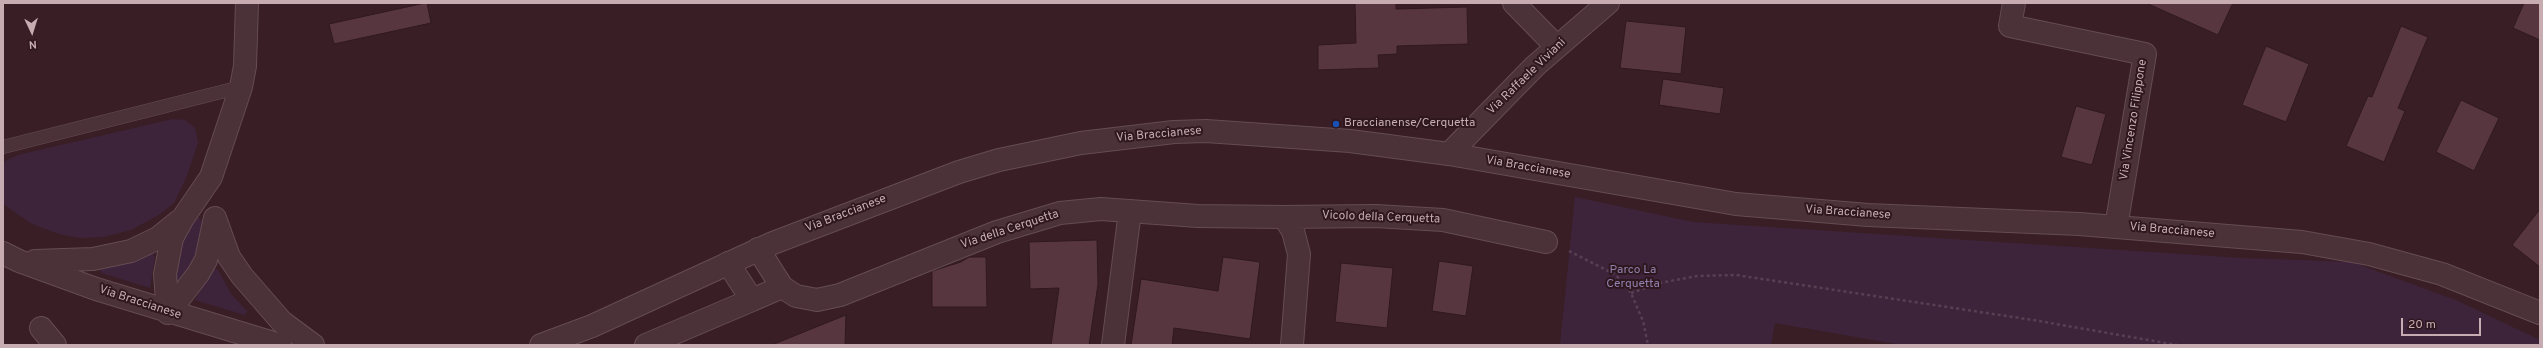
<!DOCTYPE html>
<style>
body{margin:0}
#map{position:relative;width:2543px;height:348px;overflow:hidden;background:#391e26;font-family:Overpass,sans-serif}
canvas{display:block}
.frame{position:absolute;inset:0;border:4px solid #c7acb2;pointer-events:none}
.north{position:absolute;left:12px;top:12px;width:40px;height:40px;-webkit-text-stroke:3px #2e171e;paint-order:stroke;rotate:176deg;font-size:11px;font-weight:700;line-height:16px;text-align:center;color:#c7acb2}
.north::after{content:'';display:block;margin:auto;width:14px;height:18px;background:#c7acb2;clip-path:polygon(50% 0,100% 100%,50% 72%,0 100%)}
.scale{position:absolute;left:2401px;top:318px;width:80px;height:18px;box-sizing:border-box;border:2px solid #c7acb2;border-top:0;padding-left:5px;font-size:12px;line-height:14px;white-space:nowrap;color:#c7acb2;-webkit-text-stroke:3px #2e171e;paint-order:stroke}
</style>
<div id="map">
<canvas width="2543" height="348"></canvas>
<div class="frame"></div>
<div class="north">N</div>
<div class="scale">20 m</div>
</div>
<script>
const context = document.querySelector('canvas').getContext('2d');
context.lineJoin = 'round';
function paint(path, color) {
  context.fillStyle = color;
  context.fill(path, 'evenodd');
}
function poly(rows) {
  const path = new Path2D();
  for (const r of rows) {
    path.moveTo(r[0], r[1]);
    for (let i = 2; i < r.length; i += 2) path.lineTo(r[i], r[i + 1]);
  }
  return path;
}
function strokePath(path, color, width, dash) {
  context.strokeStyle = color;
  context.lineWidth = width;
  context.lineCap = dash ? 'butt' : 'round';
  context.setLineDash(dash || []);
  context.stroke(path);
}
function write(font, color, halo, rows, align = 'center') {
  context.font = font + ' Overpass,sans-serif';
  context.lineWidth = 4;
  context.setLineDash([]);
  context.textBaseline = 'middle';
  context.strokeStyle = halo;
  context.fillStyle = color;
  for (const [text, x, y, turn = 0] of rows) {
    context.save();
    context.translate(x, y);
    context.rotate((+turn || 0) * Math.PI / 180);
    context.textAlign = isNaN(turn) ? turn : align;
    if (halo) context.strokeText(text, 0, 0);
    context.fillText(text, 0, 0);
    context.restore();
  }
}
const green = poly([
 [173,119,185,120,195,128,198,143,186,178,174,203,157,216,131,230,103,237,80,238,59,234,32,224,3,204,3,162,18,155],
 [1575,197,1693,222,2242,258,2352,262,2458,301,2540,340,2540,345,1902,345,1775,323,1771,345,1560,345],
 [197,216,202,221,195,255,185,277,178,286,173,286,176,253],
 [148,253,152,253,155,257,150,288,102,273,100,270,102,266],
 [213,268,218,270,232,295,247,311,245,315,195,300]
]);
const building = poly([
 [425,3,427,3,431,23,334,44,329,24,425,3],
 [1355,3,1396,3,1396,9,1467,7,1468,44,1397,46,1397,54,1378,55,1379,68,1318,70,1318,45,1356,43,1355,3],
 [2146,3,2233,3,2218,35,2146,3],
 [2524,3,2540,3,2540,40,2513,28,2524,3],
 [1626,21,1686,27,1681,74,1620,68,1626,21],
 [2401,26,2428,37,2398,108,2405,111,2384,162,2346,146,2368,96,2372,97,2401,26],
 [2266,46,2309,64,2286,122,2242,105,2266,46],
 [1663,79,1724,88,1720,114,1659,105,1663,79],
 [2461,100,2499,118,2474,171,2436,152,2461,100],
 [2076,106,2106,114,2092,165,2061,157,2076,106],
 [2540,209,2540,267,2512,245,2540,209],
 [1097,240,1098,284,1089,345,1051,345,1059,288,1030,289,1029,242,1097,240],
 [969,257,986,257,987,307,932,307,932,271,961,262,969,257],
 [1223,257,1260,262,1250,339,1174,328,1172,345,1131,345,1141,279,1218,291,1223,257],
 [1439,261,1473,266,1466,316,1432,311,1439,261],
 [1341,263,1393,268,1387,328,1335,322,1341,263],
 [846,315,845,345,774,345,774,344,846,315]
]);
const path = poly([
 [1569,251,1616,275,1631,293,1643,321,1648,345],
 [1631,293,1660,283,1697,276,1736,275,2033,320,2177,345]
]);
const service = poly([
 [3,147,241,87]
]);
const minor = poly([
 [1514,3,1557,47],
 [2014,3,2010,26,2145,54,2116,227],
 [1449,154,1535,66,1608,3],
 [1284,217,1376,216,1443,220,1546,242],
 [758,249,782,287,796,296,817,300,840,295,997,232,1060,213,1101,209,1198,216,1284,217,1293,231,1299,254,1292,345],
 [728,263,752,300,782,287],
 [41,328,55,345],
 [646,345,752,300],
 [1113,345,1130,211]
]);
const tertiary = poly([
 [215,218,229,257,242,276,282,322,313,345],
 [3,253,19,261,96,289,280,345],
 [35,261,93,259,131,251,158,238,179,221],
 [168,313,165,274,172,238,183,218,211,177,241,87,245,66,247,3],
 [168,313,198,274,206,260,214,222],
 [541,345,592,326,773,243,959,172,999,160,1081,143,1174,132,1206,131,1350,141,1449,154,1736,204,1868,215,2079,224,2302,242,2369,254,2442,274,2540,313]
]);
const markers = [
 [1336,124,4,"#1a4fb4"]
];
const streetNames = [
 ["Via Raffaele Viviani",1527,77,-44],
 ["Via Vincenzo Filippone",2134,120,-81],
 ["Via Braccianese",1159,135,-5],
 ["Via Braccianese",1528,168,10],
 ["Via Braccianese",1848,213,4],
 ["Via Braccianese",846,214,-21],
 ["Vicolo della Cerquetta",1381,218,2],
 ["Via della Cerquetta",1010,230,-18],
 ["Via Braccianese",2172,231,5],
 ["Via Braccianese",140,303,18]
];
const poiNames = [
 ["Braccianense/Cerquetta",1344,124]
];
const parkNames = [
 ["Parco La",1633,271],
 ["Cerquetta",1633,285]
];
paint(green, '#3e243a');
paint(building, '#583640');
strokePath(building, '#301920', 1);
strokePath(service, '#654c53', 14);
strokePath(minor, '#654c53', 24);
strokePath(tertiary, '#654c53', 24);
strokePath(path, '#5a3f53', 2.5, [3, 3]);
strokePath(service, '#4a3238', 13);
strokePath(minor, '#4a3238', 22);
strokePath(tertiary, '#4a3238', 22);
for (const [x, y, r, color] of markers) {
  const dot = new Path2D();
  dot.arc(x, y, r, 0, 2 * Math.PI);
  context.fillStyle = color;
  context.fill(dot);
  strokePath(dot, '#2e171e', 1.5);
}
write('12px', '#c7acb2', '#2e171e', streetNames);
write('12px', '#c7acb2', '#2e171e', poiNames, 'left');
write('12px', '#9181ad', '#2e171e', parkNames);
</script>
